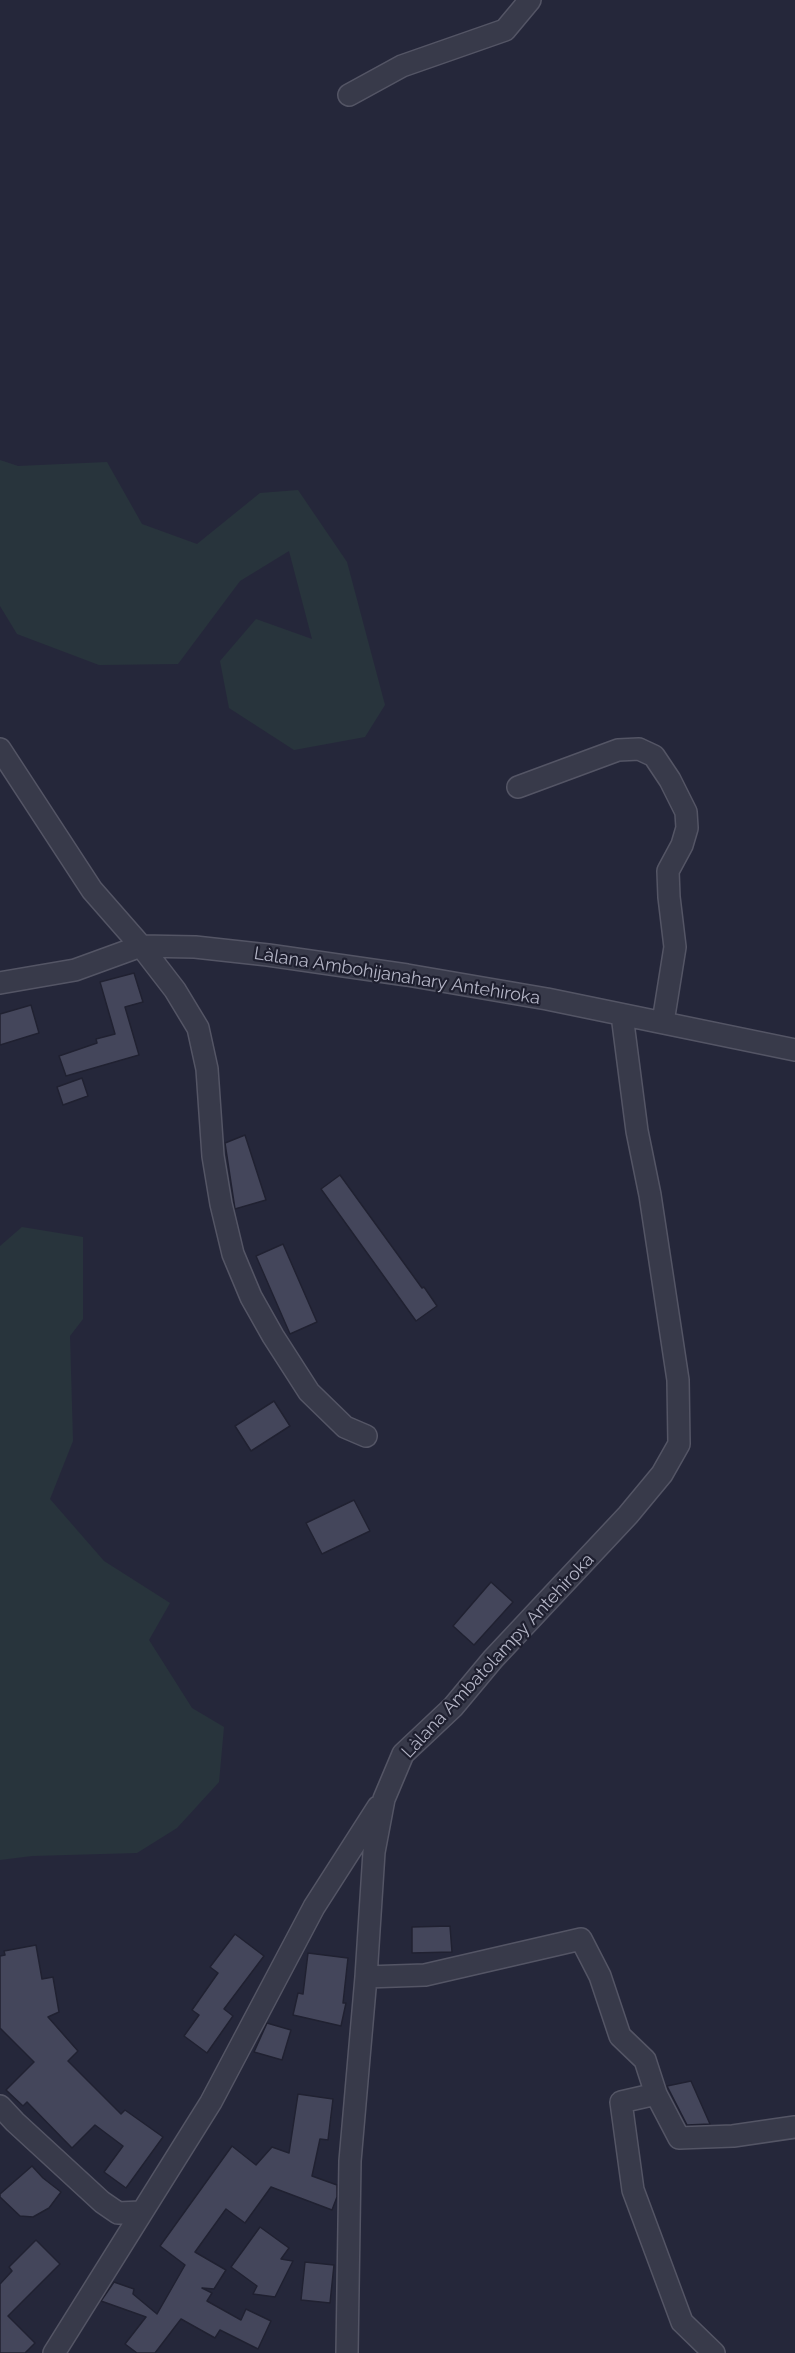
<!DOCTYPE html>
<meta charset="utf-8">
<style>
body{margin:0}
canvas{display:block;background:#25273a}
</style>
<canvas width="795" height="2353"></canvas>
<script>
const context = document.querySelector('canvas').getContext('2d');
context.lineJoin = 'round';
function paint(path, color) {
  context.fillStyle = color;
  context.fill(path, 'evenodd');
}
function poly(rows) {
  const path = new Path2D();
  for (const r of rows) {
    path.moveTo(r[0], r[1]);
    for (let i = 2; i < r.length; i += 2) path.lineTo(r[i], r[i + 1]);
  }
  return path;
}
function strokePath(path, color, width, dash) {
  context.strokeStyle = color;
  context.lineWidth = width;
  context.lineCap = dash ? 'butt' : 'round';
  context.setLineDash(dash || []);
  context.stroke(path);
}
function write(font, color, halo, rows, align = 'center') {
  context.font = font + ' Raleway,sans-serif';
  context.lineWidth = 4.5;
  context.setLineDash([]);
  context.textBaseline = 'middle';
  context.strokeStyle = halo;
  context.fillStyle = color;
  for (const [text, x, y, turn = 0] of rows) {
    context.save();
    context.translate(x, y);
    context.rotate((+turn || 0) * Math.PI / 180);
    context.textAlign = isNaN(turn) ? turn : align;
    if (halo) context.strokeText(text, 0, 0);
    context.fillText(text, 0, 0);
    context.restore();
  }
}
const green = poly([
 [0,460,18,466,107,462,142,524,197,544,260,493,298,490,347,562,385,705,365,737,294,750,229,708,220,661,256,619,312,639,289,551,240,581,178,664,99,665,17,634,0,606],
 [22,1227,83,1237,83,1319,70,1336,73,1441,50,1499,104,1561,170,1603,149,1640,192,1708,224,1727,219,1782,177,1828,137,1853,32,1856,0,1860,0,1246]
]);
const building = poly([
 [134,973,143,1002,125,1007,139,1055,66,1076,59,1056,97,1043,96,1039,115,1034,100,982,134,973],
 [31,1005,39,1033,0,1045,0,1014,31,1005],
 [82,1078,88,1096,63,1105,57,1087,82,1078],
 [245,1135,266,1200,235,1209,225,1143,245,1135],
 [340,1175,422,1288,424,1287,437,1306,416,1321,321,1189,340,1175],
 [283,1244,317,1322,290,1334,256,1256,283,1244],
 [274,1401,290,1426,251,1451,235,1426,274,1401],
 [354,1500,370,1531,322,1554,306,1523,354,1500],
 [491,1582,513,1602,474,1645,453,1626,491,1582],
 [450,1926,452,1952,412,1953,412,1927,450,1926],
 [235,1934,264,1956,224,2009,233,2016,207,2053,184,2036,199,2015,192,2010,218,1973,210,1967,235,1934],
 [36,1945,42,1979,53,1977,59,2012,48,2017,78,2051,68,2061,121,2114,125,2110,163,2137,126,2188,104,2172,123,2146,95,2125,72,2148,27,2102,23,2106,6,2090,34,2062,0,2028,0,1956,5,1955,4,1951,36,1945],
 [308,1953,348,1958,343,2003,346,2003,341,2026,293,2015,298,1993,303,1994,308,1953],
 [267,2023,291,2030,282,2060,254,2052,267,2023],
 [691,2081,710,2124,687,2125,667,2086,691,2081],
 [298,2094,333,2099,328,2140,320,2139,312,2176,337,2185,337,2197,332,2210,271,2187,245,2223,226,2209,195,2252,226,2270,214,2289,202,2288,212,2293,207,2301,241,2320,246,2309,271,2321,258,2349,220,2330,215,2338,181,2319,155,2353,137,2353,125,2344,146,2317,101,2301,114,2282,134,2289,133,2294,157,2314,185,2265,160,2246,232,2146,256,2165,272,2147,289,2153,298,2094],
 [32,2166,43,2178,61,2192,49,2208,33,2217,20,2216,0,2197,0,2194,32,2166],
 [260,2227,289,2248,281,2259,293,2261,275,2297,253,2294,257,2286,231,2267,260,2227],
 [36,2240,60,2264,8,2316,35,2343,25,2353,0,2353,0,2284,12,2271,9,2267,36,2240],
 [305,2262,334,2265,330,2303,301,2300,305,2262]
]);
const minor = poly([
 [349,95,402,66,505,30,530,0],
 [0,749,92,890,141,946,175,990,198,1028,207,1069,213,1156,221,1204,233,1254,251,1297,273,1336,309,1392,345,1427,366,1436],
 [518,787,618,750,639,749,654,756,670,780,686,812,687,828,682,845,668,871,669,897,675,947,663,1022],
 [0,983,75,970,141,946,195,947,268,955,407,975,547,999,795,1050],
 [366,1977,425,1975,581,1939,600,1976,620,2036,645,2060,656,2094],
 [0,2106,15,2122,102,2202,118,2213,141,2212],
 [54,2353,211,2102,314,1907,378,1807],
 [347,2353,350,2161,366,1977,374,1852,384,1799,403,1754,453,1707,493,1659,628,1515,662,1474,679,1444,678,1380,650,1195,637,1131,622,1015],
 [714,2353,682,2322,633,2190,621,2102,656,2094,679,2138,733,2136,795,2127]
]);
const streetNames = [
 ["Làlana Ambohijanahary Antehiroka",397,976,9],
 ["Làlana Ambatolampy Antehiroka",498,1656,-47]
];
paint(green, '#28343c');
paint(building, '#44465b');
strokePath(building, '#202131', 1.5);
strokePath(minor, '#545565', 24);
strokePath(minor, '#383a4a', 21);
write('18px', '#b4b5c6', '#1e1f2f', streetNames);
</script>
